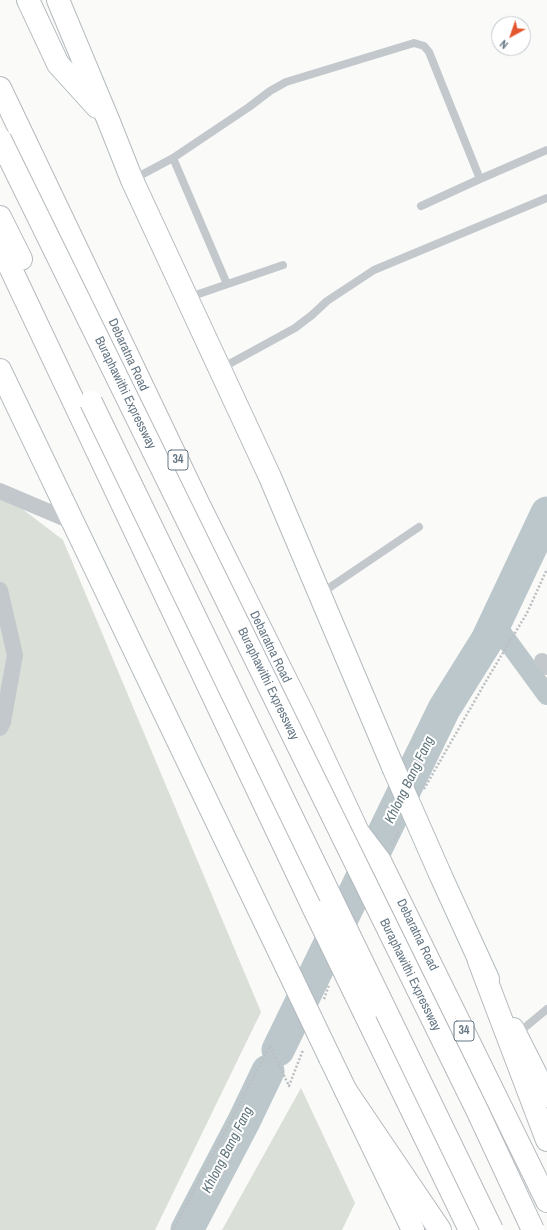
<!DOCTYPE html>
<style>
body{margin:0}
#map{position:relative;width:547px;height:1230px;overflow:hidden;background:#fafaf8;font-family:"Archivo Narrow",sans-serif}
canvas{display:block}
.north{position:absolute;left:491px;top:16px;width:40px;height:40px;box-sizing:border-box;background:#fff;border:1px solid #c1c8cd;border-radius:50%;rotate:220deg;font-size:11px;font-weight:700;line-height:16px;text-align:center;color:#657683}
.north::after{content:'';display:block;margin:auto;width:14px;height:18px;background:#e4572e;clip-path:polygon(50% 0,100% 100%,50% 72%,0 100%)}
</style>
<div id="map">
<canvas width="547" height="1230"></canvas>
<div class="north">N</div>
</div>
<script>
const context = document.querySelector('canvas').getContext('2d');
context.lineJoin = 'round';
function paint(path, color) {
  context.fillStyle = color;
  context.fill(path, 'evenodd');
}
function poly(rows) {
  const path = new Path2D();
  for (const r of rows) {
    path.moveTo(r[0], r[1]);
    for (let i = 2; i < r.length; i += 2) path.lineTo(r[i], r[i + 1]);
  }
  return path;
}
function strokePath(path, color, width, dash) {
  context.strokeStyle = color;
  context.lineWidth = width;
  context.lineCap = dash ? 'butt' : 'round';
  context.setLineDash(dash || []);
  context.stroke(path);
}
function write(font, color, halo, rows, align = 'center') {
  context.font = font + ' "Archivo Narrow",sans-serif';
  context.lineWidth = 4;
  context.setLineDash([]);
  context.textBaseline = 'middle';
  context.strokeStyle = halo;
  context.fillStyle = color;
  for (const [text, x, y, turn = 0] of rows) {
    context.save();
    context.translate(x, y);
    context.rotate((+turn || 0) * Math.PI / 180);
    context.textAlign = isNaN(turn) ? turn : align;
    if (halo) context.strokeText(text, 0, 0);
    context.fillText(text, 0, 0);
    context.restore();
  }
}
const green = poly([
 [0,492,63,540,261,1012,155,1230,0,1230],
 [301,1088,355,1203,342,1230,222,1230]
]);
const canal = poly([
 [495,624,547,695]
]);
const river = poly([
 [278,1050,444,709,487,640,547,513],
 [187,1230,244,1121,268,1071]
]);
const path = poly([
 [424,789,489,676,527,613,547,569],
 [392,844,399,831],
 [324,999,329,985],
 [173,1230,270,1046,289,1086,303,1050]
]);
const lane = poly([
 [173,158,227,284],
 [480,179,547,150],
 [132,180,173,158,249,107,270,91,286,82,414,43,424,46,429,52,480,179,421,206],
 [187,298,283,265],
 [220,369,295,328,312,315,327,301,374,270,547,198],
 [320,594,419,527],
 [517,1034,547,1009]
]);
const street = poly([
 [0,491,73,522],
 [0,590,15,655,3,722,0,728],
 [542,661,547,667]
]);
const secondary = poly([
 [28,0,58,64,97,107],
 [58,0,109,122,132,180,270,477,393,767],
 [0,370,286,966],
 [440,874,488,979],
 [513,1029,547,1096],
 [330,1058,413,1230]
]);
const highway = poly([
 [0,88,199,505,303,714,358,832,380,861,547,1201],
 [0,217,21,259],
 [0,246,315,911],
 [479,961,547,1140],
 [365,1014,470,1230],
 [346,1091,440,1230]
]);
const secondaryBridge = poly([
 [393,767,440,874],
 [286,966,330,1058]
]);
const highwayBridge = poly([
 [0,139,477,1110,533,1230],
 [91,402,492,1230],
 [315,911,365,1014]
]);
const shields = [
 [178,460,20],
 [464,1031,20]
];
const shieldNames = [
 ["34",178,460],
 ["34",464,1031]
];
const streetNames = [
 ["Debaratna Road",128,355,65],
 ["Buraphawithi Expressway",125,393,64],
 ["Debaratna Road",270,647,64],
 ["Buraphawithi Expressway",268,684,64],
 ["Debaratna Road",417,935,64],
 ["Buraphawithi Expressway",410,975,64]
];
const waterNames = [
 ["Khlong Bang Fang",410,780,-64],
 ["Khlong Bang Fang",228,1150,-63]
];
paint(green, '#dadfd7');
strokePath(canal, '#bbc7cb', 20);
strokePath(river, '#bbc7cb', 33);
strokePath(secondary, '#b3babf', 24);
strokePath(highway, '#b4b9bd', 24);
strokePath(path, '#bbbfc2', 2.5, [2, 2]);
strokePath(lane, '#c3c8cc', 8);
strokePath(street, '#c3c8cc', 16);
strokePath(secondary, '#fff', 22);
strokePath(highway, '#fff', 22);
strokePath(secondaryBridge, '#b3babf', 24, []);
strokePath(highwayBridge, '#b4b9bd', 24, []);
strokePath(secondaryBridge, '#fff', 22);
strokePath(highwayBridge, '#fff', 22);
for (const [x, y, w] of shields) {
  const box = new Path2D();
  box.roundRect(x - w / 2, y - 10, w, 20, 3);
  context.fillStyle = '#fff';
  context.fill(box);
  strokePath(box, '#657683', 1);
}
write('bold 12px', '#657683', null, shieldNames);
write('13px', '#657683', '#fff', streetNames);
write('italic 14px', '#60757c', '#fff', waterNames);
</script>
